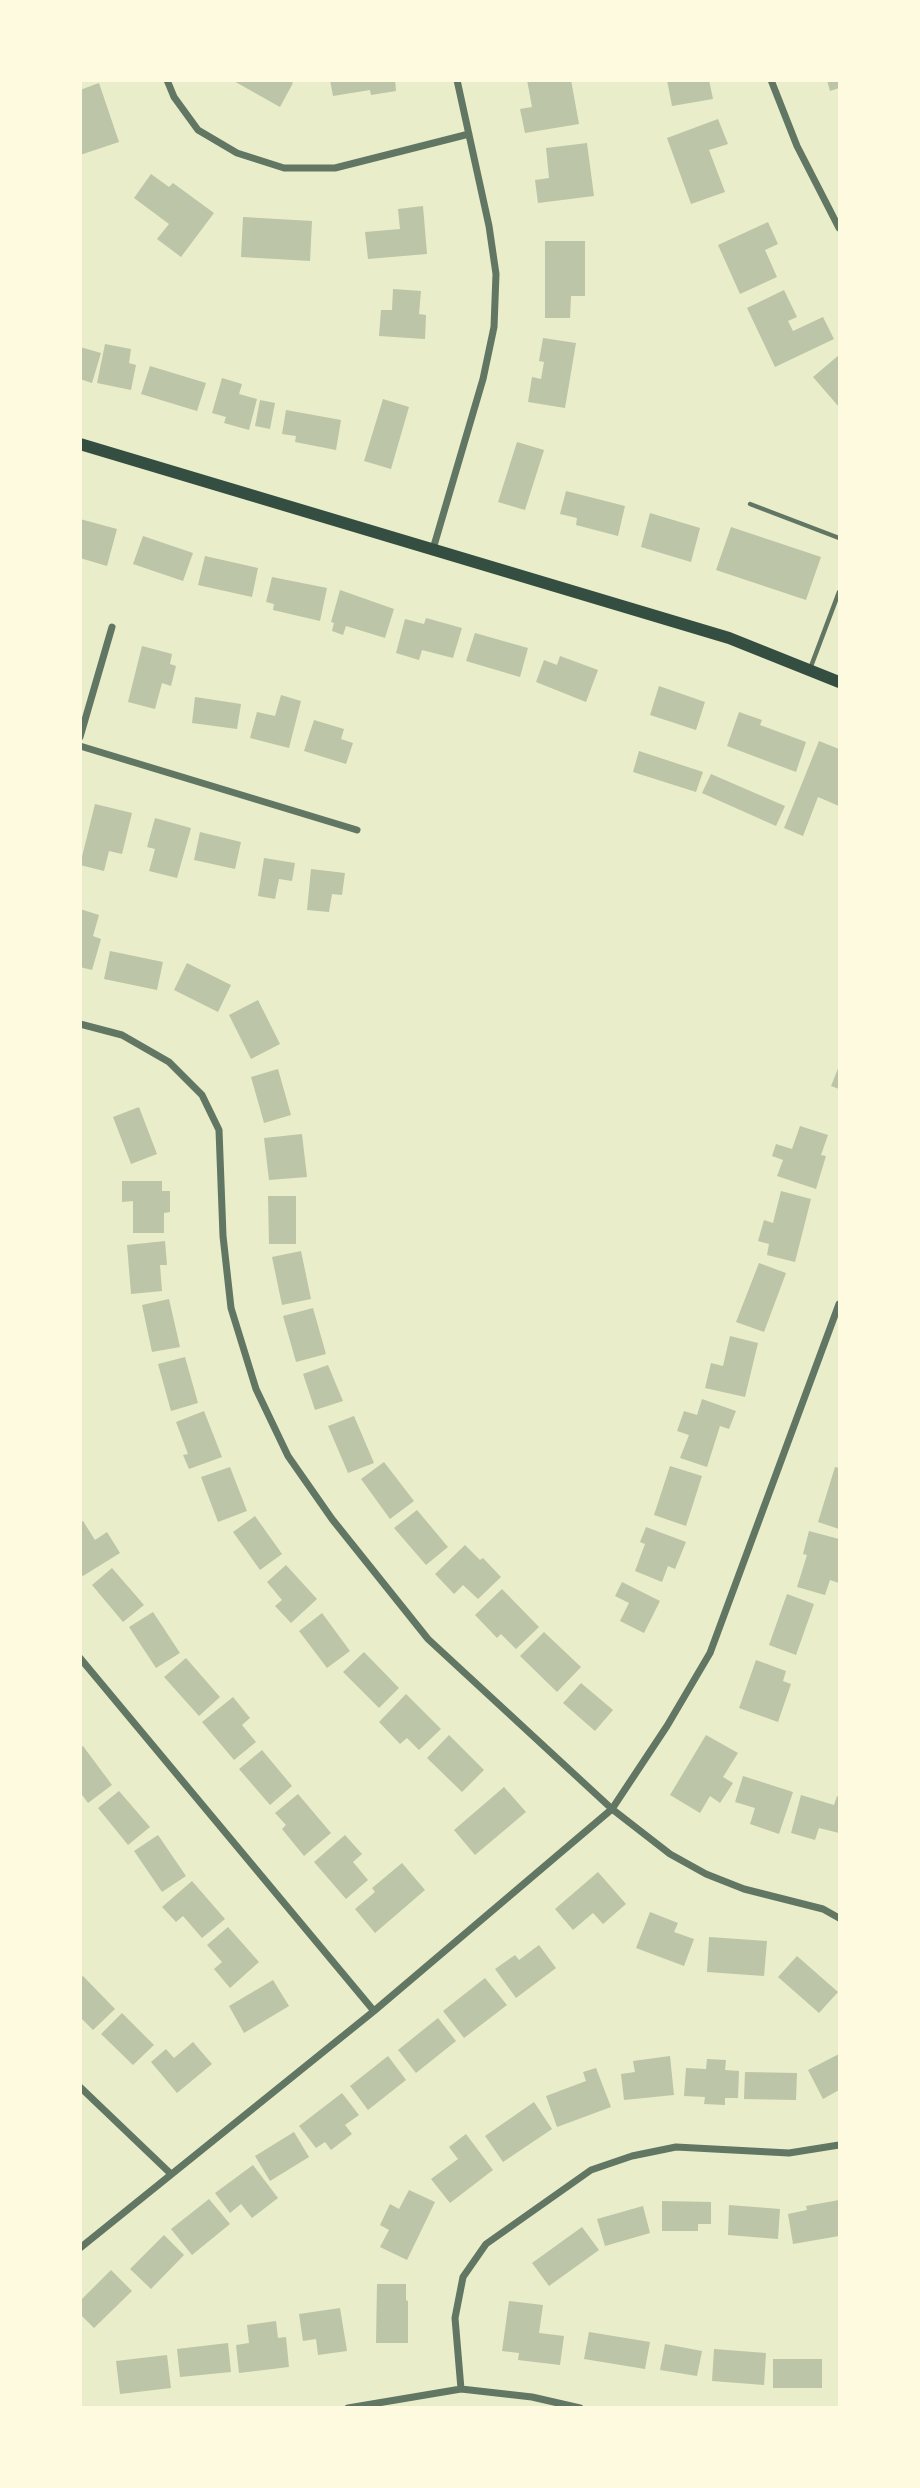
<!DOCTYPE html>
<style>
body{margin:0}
#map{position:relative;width:920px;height:2488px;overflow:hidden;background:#e9edc9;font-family:Figtree,sans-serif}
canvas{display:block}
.frame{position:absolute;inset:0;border:82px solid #fefae0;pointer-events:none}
</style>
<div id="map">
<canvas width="920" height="2488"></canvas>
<div class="frame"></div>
</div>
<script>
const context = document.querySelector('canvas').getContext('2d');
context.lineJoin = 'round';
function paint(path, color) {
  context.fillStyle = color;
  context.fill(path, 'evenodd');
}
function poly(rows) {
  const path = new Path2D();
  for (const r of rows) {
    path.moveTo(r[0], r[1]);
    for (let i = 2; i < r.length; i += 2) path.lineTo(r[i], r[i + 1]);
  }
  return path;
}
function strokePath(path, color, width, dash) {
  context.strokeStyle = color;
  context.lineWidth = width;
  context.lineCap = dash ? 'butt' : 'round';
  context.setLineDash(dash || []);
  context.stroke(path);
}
const building = poly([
 [232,80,289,80,293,83,280,107],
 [330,80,395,80,396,91,371,95,370,90,333,96],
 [527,80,571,80,579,124,525,133,520,109,532,107],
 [667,80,709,80,713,99,672,106],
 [827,80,839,80,839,88,830,91],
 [99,83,119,142,80,155,80,90],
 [718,119,728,144,709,150,725,192,691,204,667,138],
 [587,143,594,196,538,203,535,180,549,178,546,148],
 [151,174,169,187,173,183,214,213,181,257,157,239,169,224,134,198],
 [423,206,427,254,368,259,365,232,400,229,398,209],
 [243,217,312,221,310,261,241,257],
 [768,222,778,244,765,250,777,277,740,294,718,245],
 [545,241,585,241,585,296,571,296,570,318,545,318],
 [393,289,421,291,419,314,426,315,425,339,379,336,381,310,392,310],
 [784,290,797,317,788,321,793,331,823,317,834,339,775,367,747,308],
 [543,338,576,343,565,408,528,402,532,377,541,379,544,362,539,361],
 [105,344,131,349,129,363,136,365,131,390,97,383],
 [80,347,101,353,92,383,80,379],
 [839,355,839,407,813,377],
 [150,366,206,383,197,411,141,394],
 [222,378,242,384,239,394,257,399,249,430,224,423,226,417,212,413],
 [383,399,409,407,391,469,364,461],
 [260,400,275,403,270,429,255,426],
 [286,410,341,420,336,450,295,442,296,436,282,434],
 [517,442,544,450,525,510,498,502],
 [566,491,625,506,618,536,576,525,577,518,560,514],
 [650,513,700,528,691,562,641,547],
 [80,519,117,529,107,566,80,558],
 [731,527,821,557,806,600,716,570],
 [143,536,193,553,183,581,133,564],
 [205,556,258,568,252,597,198,585],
 [272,577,327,588,320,621,273,610,274,604,266,602],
 [340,590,394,609,385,638,346,626,343,635,332,631,334,623,331,622],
 [426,618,462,628,453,658,422,650,419,660,396,653,405,619,424,624],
 [475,633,528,648,520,677,466,661],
 [142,646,172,654,170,664,176,666,171,686,162,683,155,709,128,702],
 [560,656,598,670,586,702,536,682,544,660,557,665],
 [659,686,705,702,696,730,650,715],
 [281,695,301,701,289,748,250,738,257,712,275,716],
 [195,697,241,704,237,729,192,723],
 [739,712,762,720,760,725,806,742,796,772,727,746],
 [314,720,344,729,341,739,353,743,346,764,304,751],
 [819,741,839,749,839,806,818,797,803,836,784,828],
 [639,751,703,772,696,792,633,772],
 [711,774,785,806,776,826,702,793],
 [95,804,132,813,122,854,109,851,104,871,80,865],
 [155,818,191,828,177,878,149,871,155,849,147,847],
 [200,832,241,842,235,869,194,860],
 [264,858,295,863,292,881,279,879,275,899,258,896],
 [311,869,345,873,342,895,332,894,329,912,307,910],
 [80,909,99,915,93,936,101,939,92,970,80,967],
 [110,951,163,962,157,990,104,979],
 [187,963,231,985,218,1012,174,990],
 [258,1000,280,1044,251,1059,229,1015],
 [839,1066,839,1089,831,1086],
 [278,1069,291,1115,264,1123,251,1077],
 [139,1107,157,1154,131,1164,113,1117],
 [800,1126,828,1135,821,1155,826,1156,816,1189,777,1176,783,1160,772,1156,776,1144,792,1149],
 [302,1134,307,1177,269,1180,264,1138],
 [122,1181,162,1181,162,1191,170,1191,170,1212,164,1213,164,1233,133,1233,133,1201,122,1202],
 [781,1191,811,1199,795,1262,767,1255,769,1244,758,1241,764,1220,773,1223],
 [268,1196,296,1196,296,1244,269,1244],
 [165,1241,167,1265,160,1265,162,1291,131,1294,127,1245],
 [301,1251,311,1299,282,1305,272,1257],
 [759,1263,786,1273,764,1332,736,1322],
 [169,1299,180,1347,152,1352,142,1305],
 [313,1308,326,1354,296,1362,283,1316],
 [730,1336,758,1343,745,1397,705,1388,711,1363,723,1366],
 [185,1357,198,1403,171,1411,158,1364],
 [328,1365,343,1401,315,1410,303,1374],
 [702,1399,736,1411,729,1429,720,1426,707,1467,680,1458,689,1435,677,1431,684,1411,697,1415],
 [204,1411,222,1457,189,1469,183,1455,188,1454,176,1422],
 [354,1416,374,1463,348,1473,328,1426],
 [384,1462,414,1501,390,1519,361,1479],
 [670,1466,702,1476,686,1526,654,1515],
 [230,1467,247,1511,218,1522,201,1477],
 [835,1467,839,1468,839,1529,818,1522],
 [417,1510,448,1547,426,1565,394,1528],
 [255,1516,282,1554,260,1570,233,1532],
 [83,1521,95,1540,107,1532,120,1553,83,1576,80,1573,80,1522],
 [646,1527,686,1542,675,1569,668,1566,662,1582,635,1571,645,1544,640,1542],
 [809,1531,839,1539,839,1583,830,1580,825,1595,797,1587,807,1555,803,1554],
 [465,1545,480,1560,483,1558,501,1577,478,1599,463,1585,454,1594,435,1574],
 [286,1565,317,1599,291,1623,275,1606,282,1600,267,1582],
 [112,1568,144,1605,123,1622,92,1585],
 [622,1582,660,1601,644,1633,620,1621,629,1603,615,1596],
 [502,1589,539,1627,516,1649,501,1634,497,1638,475,1615],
 [787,1594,814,1604,796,1655,769,1645],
 [153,1612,180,1653,156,1668,129,1627],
 [322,1613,350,1651,327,1668,299,1631],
 [544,1632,581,1667,557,1692,520,1656],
 [364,1652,399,1688,379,1708,343,1672],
 [186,1658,220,1697,199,1716,164,1677],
 [756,1660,786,1671,783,1681,791,1684,778,1722,739,1708],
 [581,1683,613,1710,595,1731,563,1703],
 [406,1694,441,1729,419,1750,407,1738,400,1744,379,1722],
 [233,1697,250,1718,242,1725,256,1742,234,1760,202,1722],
 [449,1735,484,1770,462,1792,427,1758],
 [706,1735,738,1753,723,1777,733,1783,720,1803,710,1796,700,1813,670,1795],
 [83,1746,112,1785,88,1803,80,1792,80,1748],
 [262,1750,292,1786,270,1805,239,1769],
 [743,1776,793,1792,779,1834,750,1824,755,1808,735,1802],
 [504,1787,526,1812,475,1855,454,1830],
 [119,1791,150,1827,128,1845,98,1808],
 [298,1794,331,1833,304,1856,282,1829,286,1825,275,1813],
 [801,1795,834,1805,837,1796,839,1797,839,1833,819,1828,815,1840,791,1833],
 [158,1835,186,1876,162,1892,134,1851],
 [345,1835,362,1854,353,1862,368,1880,346,1899,314,1862],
 [402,1863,425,1890,375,1933,355,1909,375,1892,372,1888],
 [598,1872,626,1904,603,1924,593,1913,573,1930,555,1909],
 [192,1881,225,1919,202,1938,183,1916,176,1922,162,1907],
 [650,1912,678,1923,674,1932,694,1939,684,1966,636,1948],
 [228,1927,259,1962,230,1988,214,1969,222,1962,207,1945],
 [709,1937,767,1941,764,1976,707,1972],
 [539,1945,556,1968,516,1998,495,1969,515,1955,519,1960],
 [797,1956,838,1992,819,2013,778,1977],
 [83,1976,115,2009,93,2030,80,2017,80,1978],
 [485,1978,507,2005,464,2038,443,2011],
 [273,1980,289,2006,244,2033,229,2006],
 [122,2013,154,2045,133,2065,101,2034],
 [438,2018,456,2041,416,2073,398,2050],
 [193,2042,212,2064,177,2093,151,2062,166,2049,174,2058],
 [839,2054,839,2090,823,2099,808,2070],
 [388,2056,406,2080,368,2110,350,2086],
 [670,2056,674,2095,624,2100,621,2074,635,2072,633,2061],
 [707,2059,726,2060,725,2070,739,2071,738,2098,725,2098,725,2105,704,2104,705,2097,684,2096,686,2068,706,2069],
 [596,2068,611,2107,557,2127,546,2096,586,2081,583,2072],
 [745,2072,797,2073,796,2100,744,2099],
 [342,2093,359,2115,345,2125,352,2134,331,2150,325,2142,316,2148,299,2126],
 [534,2102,552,2129,503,2162,485,2136],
 [294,2132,309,2157,270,2181,255,2156],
 [466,2134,493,2170,450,2203,431,2179,458,2159,449,2147],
 [253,2165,278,2198,252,2218,241,2204,230,2213,215,2193],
 [409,2190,435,2202,407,2260,380,2247,389,2230,380,2225,390,2204,399,2209],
 [209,2199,230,2224,192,2255,171,2229],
 [839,2200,839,2236,793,2244,788,2214,807,2210,806,2206],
 [662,2201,711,2202,711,2224,698,2224,698,2231,662,2231],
 [729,2205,780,2209,778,2239,728,2235],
 [643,2206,650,2233,605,2246,597,2219],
 [582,2227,599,2250,549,2286,532,2263],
 [164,2235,184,2255,151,2289,130,2269],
 [111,2270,132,2291,94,2328,80,2314,80,2301],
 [377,2284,406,2284,406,2300,408,2301,408,2343,376,2343],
 [509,2301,543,2305,539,2333,564,2336,560,2365,518,2360,519,2353,502,2351],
 [340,2308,347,2351,318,2355,316,2339,303,2341,299,2314],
 [276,2321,278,2338,286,2337,289,2367,239,2373,236,2345,249,2343,247,2325],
 [589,2332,650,2342,645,2369,584,2359],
 [228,2343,231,2372,180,2377,177,2349],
 [665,2344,702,2351,697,2376,660,2370],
 [714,2349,766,2353,764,2385,712,2381],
 [167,2355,171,2388,120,2394,116,2361],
 [773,2359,822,2359,822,2388,773,2388]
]);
const service = poly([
 [750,504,839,538],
 [810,669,839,592]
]);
const minor = poly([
 [167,80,174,97,198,130,237,153,284,168,335,168,469,134],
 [771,80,797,146,839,228],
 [433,549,483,379,494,327,496,274,489,226,457,80],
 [80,737,112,627],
 [80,746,357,830],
 [80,1024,122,1035,169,1062,202,1095,219,1130,223,1236,231,1308,256,1389,288,1456,332,1519,428,1639,612,1809,670,1854,706,1874,744,1889,823,1909,839,1918],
 [80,1658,374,2011],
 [80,2087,171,2174],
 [80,2248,374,2011,612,1809,667,1726,710,1653,839,1304],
 [461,2389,455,2318,463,2277,486,2244,591,2170,632,2156,676,2147,789,2153,839,2145],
 [348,2408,461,2389,532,2397,580,2408]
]);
const secondary = poly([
 [80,444,729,638,839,682]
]);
paint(building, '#bcc5a7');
strokePath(service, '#617663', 4.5);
strokePath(minor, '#617663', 7);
strokePath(secondary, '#344e41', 12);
</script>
